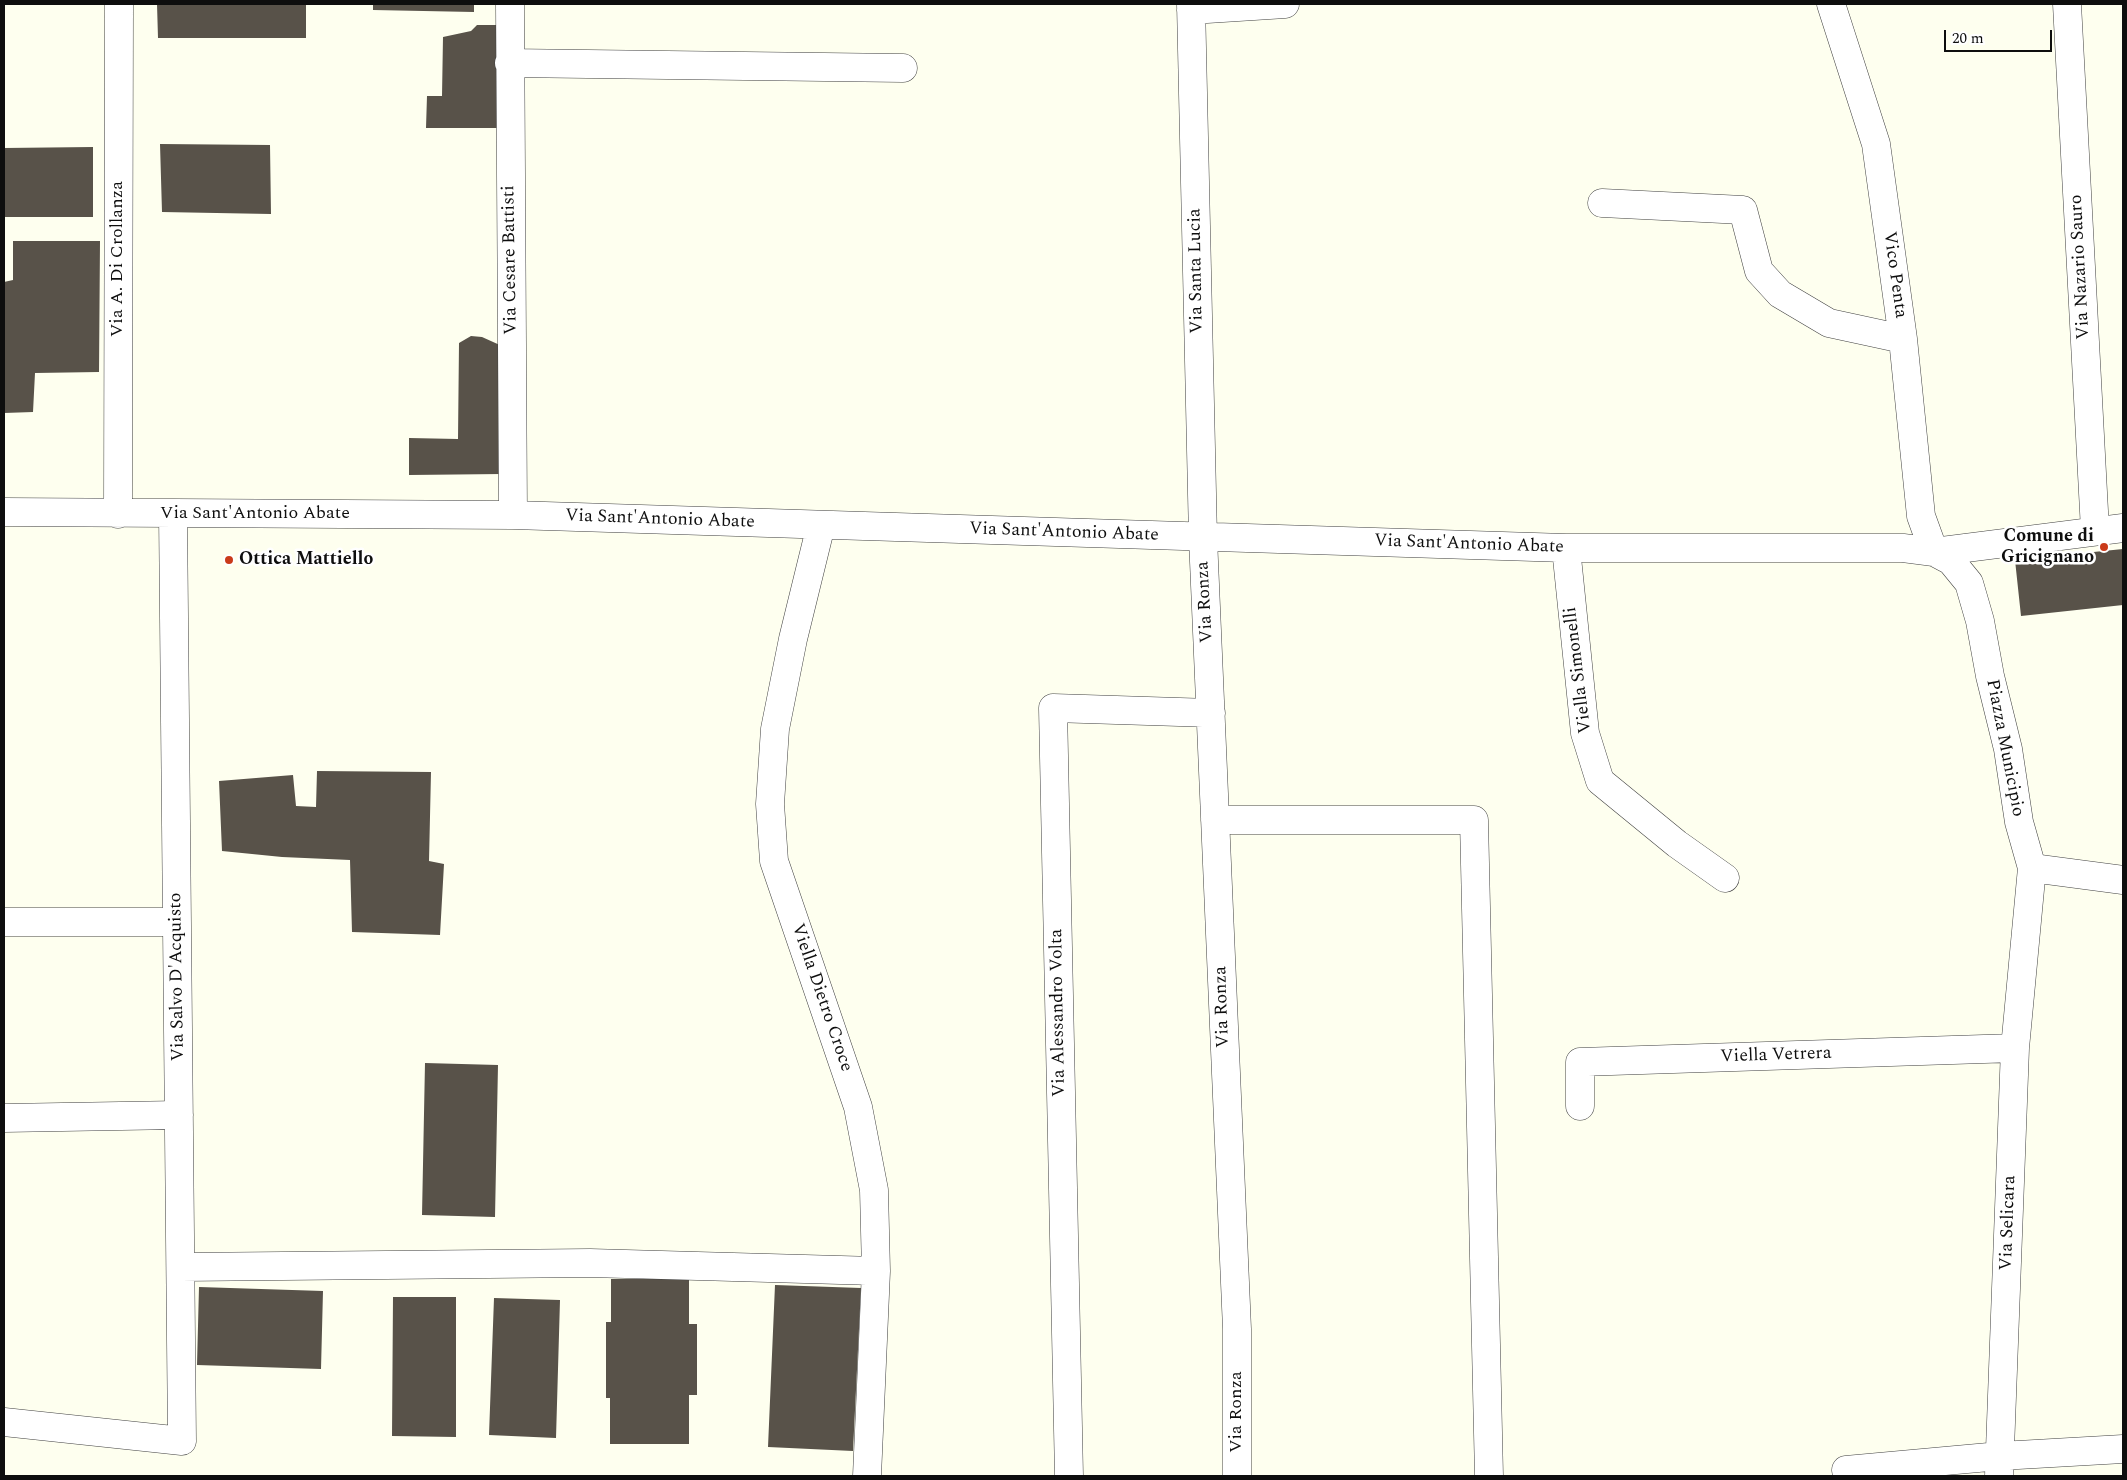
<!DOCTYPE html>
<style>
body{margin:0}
#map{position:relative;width:2127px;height:1480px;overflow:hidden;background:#feffef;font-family:Spectral,serif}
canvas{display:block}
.frame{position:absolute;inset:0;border:5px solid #0e0e0e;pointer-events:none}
.scale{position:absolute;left:1944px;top:30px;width:108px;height:22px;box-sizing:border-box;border:2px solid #0e0e0e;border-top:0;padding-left:6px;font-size:15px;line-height:18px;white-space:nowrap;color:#0e0e0e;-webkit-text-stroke:4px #fff;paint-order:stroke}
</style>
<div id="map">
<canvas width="2127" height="1480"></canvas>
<div class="frame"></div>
<div class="scale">20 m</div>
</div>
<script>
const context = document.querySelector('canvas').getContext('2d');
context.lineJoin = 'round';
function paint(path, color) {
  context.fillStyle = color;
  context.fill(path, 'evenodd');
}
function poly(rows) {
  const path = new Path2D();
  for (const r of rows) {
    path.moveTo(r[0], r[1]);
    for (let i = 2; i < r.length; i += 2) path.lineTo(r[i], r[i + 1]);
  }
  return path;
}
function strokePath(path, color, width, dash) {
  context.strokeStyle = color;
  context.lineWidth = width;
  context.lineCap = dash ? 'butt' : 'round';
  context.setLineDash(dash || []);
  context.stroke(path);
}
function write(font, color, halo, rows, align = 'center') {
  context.font = font + ' Spectral,serif';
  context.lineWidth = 5;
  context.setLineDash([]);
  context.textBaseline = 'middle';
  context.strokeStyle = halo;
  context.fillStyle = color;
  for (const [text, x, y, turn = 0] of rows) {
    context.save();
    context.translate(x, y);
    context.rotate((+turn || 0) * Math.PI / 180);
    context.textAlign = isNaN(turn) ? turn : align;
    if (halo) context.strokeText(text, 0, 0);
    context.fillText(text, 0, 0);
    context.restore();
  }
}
const building = poly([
 [157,4,306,4,306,38,158,38],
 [373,4,474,4,474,12,373,10],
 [477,25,502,25,502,128,426,128,427,96,442,96,443,37,471,31],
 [160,144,270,145,271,214,162,212],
 [93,147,93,217,4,217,4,148],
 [13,241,100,241,99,372,35,373,33,412,4,413,4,282,13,280],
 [471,336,482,337,502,346,502,474,409,475,409,438,458,439,459,343],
 [2123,549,2123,605,2021,616,2015,560],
 [317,771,431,772,429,861,444,864,440,935,352,932,350,860,282,857,222,851,219,781,293,775,296,806,316,807],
 [425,1063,498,1065,495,1217,422,1215],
 [611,1279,689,1279,689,1324,697,1324,697,1395,689,1395,689,1444,610,1444,610,1398,606,1398,606,1322,611,1322],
 [775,1285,861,1288,853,1451,768,1447],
 [199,1287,323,1291,321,1369,197,1365],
 [393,1297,456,1297,456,1437,392,1436],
 [494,1298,560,1300,556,1438,489,1435]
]);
const minor = poly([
 [510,4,513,515],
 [1191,4,1203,538,1237,1329,1237,1476],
 [1831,4,1876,144,1903,339,1921,516,1934,552,1951,561,1969,583,1980,621,1990,676,2008,749,2019,822,2032,868,2123,880],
 [2067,4,2095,530],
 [1191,10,1285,4],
 [509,63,903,68],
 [1602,203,1743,210,1759,271,1780,294,1829,323,1903,339],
 [4,512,513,515,1566,548,1903,548,1934,552,2123,528],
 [118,514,119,4],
 [821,525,793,639,775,729,770,804,774,861,858,1107,874,1190,876,1271,867,1476],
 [1566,548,1585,733,1600,781,1677,844,1725,878],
 [1215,820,1474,820,1489,1476],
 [4,922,177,922],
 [1580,1106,1580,1062,2015,1048],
 [4,1118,179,1115],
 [181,1267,590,1263,876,1271],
 [4,1422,182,1441,173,513],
 [1846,1470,2000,1456,2123,1449],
 [1069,1476,1053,708,1211,713],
 [1999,1476,2015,1048,2032,868]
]);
const markers = [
 [2104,547,5,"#ca3a1a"],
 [229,560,5,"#ca3a1a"]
];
const streetNames = [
 ["Via A. Di Crollanza",118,259,-90],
 ["Via Cesare Battisti",511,260,-91],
 ["Via Nazario Sauro",2081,267,-93],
 ["Via Santa Lucia",1197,271,-91],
 ["Vico Penta",1894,275,82],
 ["Via Sant'Antonio Abate",255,514],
 ["Via Sant'Antonio Abate",660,520,2],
 ["Via Sant'Antonio Abate",1064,533,2],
 ["Via Sant'Antonio Abate",1469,545,2],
 ["Via Ronza",1206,602,-93],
 ["Viella Simonelli",1579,670,-97],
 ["Piazza Municipio",2004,748,79],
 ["Via Salvo D'Acquisto",178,977,-91],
 ["Viella Dietro Croce",821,998,71],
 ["Via Ronza",1223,1007,-92],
 ["Via Alessandro Volta",1059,1013,-91],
 ["Viella Vetrera",1776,1056,-2],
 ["Via Selicara",2009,1223,-88],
 ["Via Ronza",1237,1412,-90]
];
const poiNames = [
 ["Comune di",2094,537],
 ["Gricignano",2094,558],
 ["Ottica Mattiello",239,560,"left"]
];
paint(building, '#585249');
strokePath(minor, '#414141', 29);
strokePath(minor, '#fff', 28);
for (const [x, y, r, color] of markers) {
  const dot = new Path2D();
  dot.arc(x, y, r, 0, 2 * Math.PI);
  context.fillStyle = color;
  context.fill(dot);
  strokePath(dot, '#fff', 2);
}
write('18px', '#0e0e0e', '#fff', streetNames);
write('bold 18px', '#0e0e0e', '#fff', poiNames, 'right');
</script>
